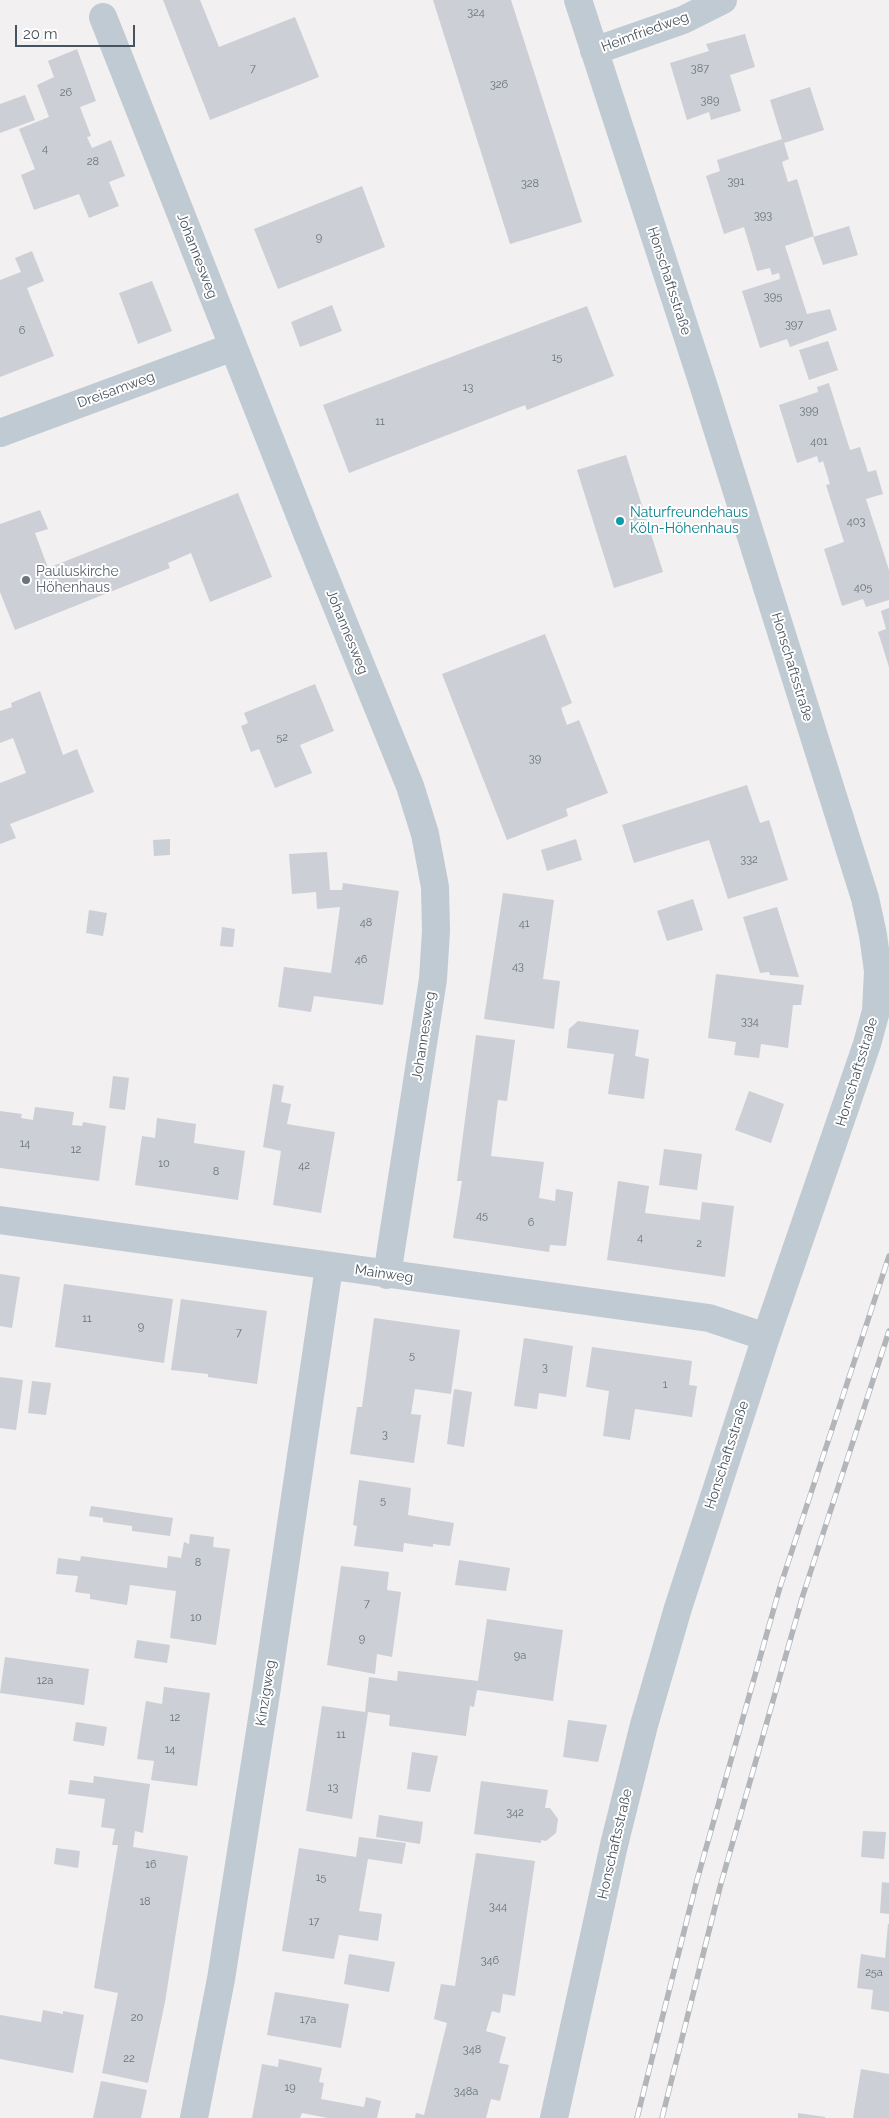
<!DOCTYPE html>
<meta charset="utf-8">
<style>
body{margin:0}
#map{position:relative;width:889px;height:2118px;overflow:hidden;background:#f2f0f0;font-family:Raleway,sans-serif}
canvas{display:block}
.scale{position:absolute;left:15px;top:25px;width:120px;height:22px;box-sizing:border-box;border:2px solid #47535e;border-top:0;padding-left:6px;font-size:15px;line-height:18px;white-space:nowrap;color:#47535e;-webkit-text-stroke:4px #fff;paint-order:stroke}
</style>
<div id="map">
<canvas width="889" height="2118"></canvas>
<div class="scale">20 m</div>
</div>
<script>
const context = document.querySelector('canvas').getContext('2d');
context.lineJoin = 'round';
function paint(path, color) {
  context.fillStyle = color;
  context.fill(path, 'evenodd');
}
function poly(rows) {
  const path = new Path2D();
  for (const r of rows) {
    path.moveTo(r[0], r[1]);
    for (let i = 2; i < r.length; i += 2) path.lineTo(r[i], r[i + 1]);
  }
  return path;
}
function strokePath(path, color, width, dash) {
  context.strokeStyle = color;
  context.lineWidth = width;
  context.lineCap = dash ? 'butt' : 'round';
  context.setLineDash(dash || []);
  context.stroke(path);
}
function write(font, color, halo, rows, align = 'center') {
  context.font = font + ' Raleway,sans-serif';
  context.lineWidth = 4;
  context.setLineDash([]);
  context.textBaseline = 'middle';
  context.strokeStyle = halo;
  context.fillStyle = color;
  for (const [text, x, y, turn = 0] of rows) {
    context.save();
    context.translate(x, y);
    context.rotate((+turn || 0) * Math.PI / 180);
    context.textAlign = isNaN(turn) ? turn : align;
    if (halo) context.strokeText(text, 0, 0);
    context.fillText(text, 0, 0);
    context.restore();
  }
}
const building = poly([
 [163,0,200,0,219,47,295,17,319,77,210,120],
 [433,0,511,0,582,222,510,244],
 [745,34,755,67,730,75,741,111,711,120,709,112,687,120,670,63,709,51,706,44],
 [77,49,96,101,80,107,91,136,87,137,92,148,111,140,125,176,109,182,119,206,89,218,79,194,34,210,21,175,35,169,19,129,49,117,37,85,54,77,48,61],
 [810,87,824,130,784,143,789,159,782,162,788,182,797,179,814,236,785,246,807,314,830,309,837,330,790,347,787,339,760,348,742,291,780,279,779,273,772,275,770,268,757,271,744,227,724,234,706,176,720,171,717,160,782,139,770,100],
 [25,95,35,120,0,133,0,104],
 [362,186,385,247,278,289,254,229],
 [849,226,858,255,823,265,813,237],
 [32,251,44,281,27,288,54,356,0,377,0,280,21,272,15,258],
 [152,281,172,331,138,344,119,293],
 [332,305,342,331,300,347,291,322],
 [587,306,614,376,527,410,525,405,349,473,323,405],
 [828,341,838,370,809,380,799,350],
 [829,383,850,450,860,447,868,472,876,470,883,494,866,499,889,570,889,600,866,607,863,599,842,606,824,549,844,542,826,485,830,484,823,461,819,463,817,456,797,463,779,405,818,392,817,387],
 [626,455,663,572,614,588,577,470],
 [238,493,272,577,210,602,191,553,168,563,170,568,15,630,0,592,0,524,40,510,48,529,35,533,48,568],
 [889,608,889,667,878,632,886,629,881,611],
 [545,634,572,703,561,708,567,725,579,720,608,793,566,809,568,816,507,840,442,674],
 [315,684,334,731,300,745,312,773,275,788,259,749,251,752,241,726,248,723,244,713],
 [40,691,63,755,77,749,94,792,10,824,16,838,0,844,0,783,26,773,13,738,0,743,0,711,12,707,11,703],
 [747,785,760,823,769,820,788,880,728,899,709,840,634,863,622,825],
 [170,839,170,855,154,856,153,840],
 [576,839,582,860,547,871,541,850],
 [327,852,330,890,342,890,343,883,399,891,383,1005,314,996,311,1012,278,1007,284,967,331,973,340,907,317,909,316,892,292,894,289,854],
 [503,893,554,900,543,979,560,981,554,1029,484,1019],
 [693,899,703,930,667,941,657,911],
 [777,907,799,977,770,975,769,972,760,973,743,917],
 [89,910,107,913,103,936,86,933],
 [222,927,235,929,233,947,220,946],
 [716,974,804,985,801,1005,793,1005,788,1048,761,1044,759,1058,734,1055,736,1042,708,1038],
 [578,1021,639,1030,635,1056,649,1059,644,1099,608,1094,614,1054,567,1048,569,1029],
 [476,1035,515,1040,507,1101,498,1100,491,1156,544,1162,539,1198,555,1201,556,1189,573,1192,566,1246,550,1245,549,1252,453,1238,462,1181,457,1181],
 [113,1076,129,1078,125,1110,109,1108],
 [273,1084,284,1086,281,1102,291,1104,287,1124,335,1132,321,1213,273,1205,281,1151,263,1147],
 [749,1091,784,1104,771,1143,735,1130],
 [35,1107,74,1112,72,1125,82,1126,83,1122,106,1126,99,1181,0,1168,0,1111,22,1114,21,1118,33,1120],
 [157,1118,196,1124,194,1143,245,1151,238,1200,135,1185,142,1136,155,1138],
 [664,1149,702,1154,697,1190,659,1185],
 [618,1181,649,1186,645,1213,700,1220,702,1202,734,1206,725,1277,607,1260],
 [0,1274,20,1277,12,1328,0,1326],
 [64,1284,173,1299,164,1363,55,1347],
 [181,1299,267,1311,257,1384,208,1377,208,1374,171,1370],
 [374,1318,460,1330,451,1394,415,1389,411,1414,421,1415,414,1463,350,1454,357,1407,362,1407],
 [524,1338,573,1346,566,1397,539,1393,537,1409,514,1406],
 [592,1347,692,1361,689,1385,697,1386,692,1417,635,1409,630,1440,603,1436,609,1391,586,1387],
 [0,1377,23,1380,16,1430,0,1428],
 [32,1381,51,1383,46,1415,28,1413],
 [454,1389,472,1392,464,1447,447,1444],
 [359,1480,411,1488,408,1515,454,1523,450,1546,433,1544,433,1547,404,1543,403,1552,354,1546,357,1526,353,1525],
 [91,1506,173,1518,170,1536,132,1531,132,1526,103,1522,103,1518,89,1516],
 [190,1534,214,1537,213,1547,230,1549,216,1645,170,1638,176,1591,130,1585,127,1605,90,1599,90,1594,75,1592,78,1576,56,1574,58,1558,80,1561,81,1556,167,1568,168,1556,181,1558,184,1542,189,1544],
 [459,1560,510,1568,506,1591,455,1585],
 [341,1566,389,1572,387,1590,401,1592,392,1657,377,1654,375,1674,327,1665],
 [487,1619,563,1630,553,1701,477,1690,474,1707,470,1706,466,1736,389,1726,390,1715,368,1712,352,1819,306,1811,322,1706,365,1712,369,1677,397,1681,398,1671,478,1681],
 [137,1640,170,1645,167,1663,134,1658],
 [5,1657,89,1669,84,1705,0,1693],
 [164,1687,210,1693,197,1786,151,1780,154,1761,137,1759,146,1701,162,1704],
 [568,1720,607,1725,598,1762,563,1757],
 [76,1722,107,1727,104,1746,73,1741],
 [412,1752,438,1756,430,1792,407,1789],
 [94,1776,150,1784,143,1833,135,1831,133,1847,188,1856,165,2002,148,2083,102,2073,118,1993,94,1988,118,1845,112,1845,115,1829,101,1827,105,1799,68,1794,70,1780,93,1783],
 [481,1781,548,1790,545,1808,550,1808,558,1819,556,1833,546,1841,541,1840,541,1843,474,1834],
 [379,1815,423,1822,420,1844,376,1837],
 [863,1831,886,1832,884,1859,861,1857],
 [359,1837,406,1843,402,1864,368,1859,359,1911,382,1914,378,1941,339,1935,334,1959,282,1951,299,1848,356,1857],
 [56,1848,80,1851,78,1868,54,1864],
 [476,1853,535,1861,515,1996,503,1994,500,2013,492,2011,486,2031,506,2037,499,2063,509,2065,500,2101,491,2099,486,2118,415,2118,416,2113,424,2115,447,2023,434,2019,441,1984,455,1986],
 [882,1882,889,1883,889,1914,880,1913],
 [888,1924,889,1924,889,2012,871,2009,873,1990,857,1988,861,1954,885,1958],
 [349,1954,395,1962,389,1992,344,1984],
 [275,1992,349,2004,341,2048,267,2035],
 [43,2010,63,2014,63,2011,84,2015,73,2073,0,2059,0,2015,41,2022],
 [279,2059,322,2068,319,2082,324,2083,321,2099,364,2107,366,2097,381,2101,377,2118,328,2118,302,2113,300,2118,252,2118,262,2064,278,2067],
 [861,2069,889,2074,889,2118,853,2118],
 [101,2081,147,2090,141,2118,93,2118],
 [798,2113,825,2117,825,2118,798,2118]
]);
const minor = poly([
 [103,17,307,533,410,786,425,834,435,887,436,931,433,979,387,1275],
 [594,51,683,20,723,0],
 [0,433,233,347],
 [0,1220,709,1318,766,1337],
 [194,2118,221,1979,267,1687,329,1267],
 [554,2118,614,1845,644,1725,678,1608,766,1337,867,1044,876,1011,878,971,873,935,865,898,703,384,578,0]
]);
const rail = poly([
 [637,2118,697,1880,780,1587,889,1256],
 [662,2118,720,1887,803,1595,889,1331]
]);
const markers = [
 [620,521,5,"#0f9aa8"],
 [26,580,5,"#6b7280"]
];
const numberNames = [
 ["324",476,13],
 ["7",253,69],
 ["387",700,69],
 ["326",499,85],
 ["26",66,93],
 ["389",710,101],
 ["4",45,149],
 ["28",93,162],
 ["391",736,182],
 ["328",530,184],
 ["393",763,216],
 ["9",319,238],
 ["395",773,297],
 ["397",794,325],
 ["6",22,331],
 ["15",557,358],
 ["13",468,388],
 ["399",809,411],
 ["11",380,422],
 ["401",819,442],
 ["403",856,522],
 ["405",863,588],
 ["52",282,738],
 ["39",535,759],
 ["332",749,860],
 ["48",366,923],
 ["41",524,924],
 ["46",361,960],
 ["43",518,967],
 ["334",750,1022],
 ["14",25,1144],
 ["12",76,1150],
 ["10",164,1164],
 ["42",304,1166],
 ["8",216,1172],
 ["45",482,1216],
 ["6",531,1223],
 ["4",640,1238],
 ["2",699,1244],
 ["11",87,1319],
 ["9",141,1327],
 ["7",239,1333],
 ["5",412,1356],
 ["3",545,1368],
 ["1",665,1385],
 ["3",385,1435],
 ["5",383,1501],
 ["8",198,1563],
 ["7",367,1604],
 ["10",196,1618],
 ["9",362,1639],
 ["9a",520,1656],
 ["12a",45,1681],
 ["12",175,1718],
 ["11",341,1735],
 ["14",170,1750],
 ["13",333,1788],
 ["342",515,1813],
 ["16",151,1865],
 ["15",321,1878],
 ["18",145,1902],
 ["344",498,1907],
 ["17",314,1922],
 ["346",490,1961],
 ["25a",874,1973],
 ["20",137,2018],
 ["17a",308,2020],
 ["348",472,2050],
 ["22",129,2059],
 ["19",290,2088],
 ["348a",466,2092]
];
const streetNames = [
 ["Heimfriedweg",645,32,-20],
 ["Johannesweg",197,256,69],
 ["Honschaftsstraße",669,281,72],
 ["Dreisamweg",116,390,-20],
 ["Johannesweg",347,632,68],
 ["Honschaftsstraße",792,667,73],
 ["Johannesweg",424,1036,-81],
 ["Honschaftsstraße",857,1072,-73],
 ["Mainweg",384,1274,8],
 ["Honschaftsstraße",727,1455,-72],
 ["Kinzigweg",266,1693,-81],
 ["Honschaftsstraße",615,1844,-77]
];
const cultureNames = [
 ["Naturfreundehaus",630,513],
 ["Köln-Höhenhaus",630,529]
];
const worshipNames = [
 ["Pauluskirche",36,572],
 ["Höhenhaus",36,588]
];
paint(building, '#cccfd5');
strokePath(minor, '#c0cad2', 28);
strokePath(rail, '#b2b5ba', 5.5);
strokePath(rail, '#fff', 4, [11]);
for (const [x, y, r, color] of markers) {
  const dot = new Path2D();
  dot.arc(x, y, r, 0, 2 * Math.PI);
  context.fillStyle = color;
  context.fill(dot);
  strokePath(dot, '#fff', 2);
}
write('11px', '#68727c', null, numberNames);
write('14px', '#47535e', '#fff', streetNames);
write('14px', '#0d838f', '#fff', cultureNames, 'left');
write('14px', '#5b616d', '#fff', worshipNames, 'left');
</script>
